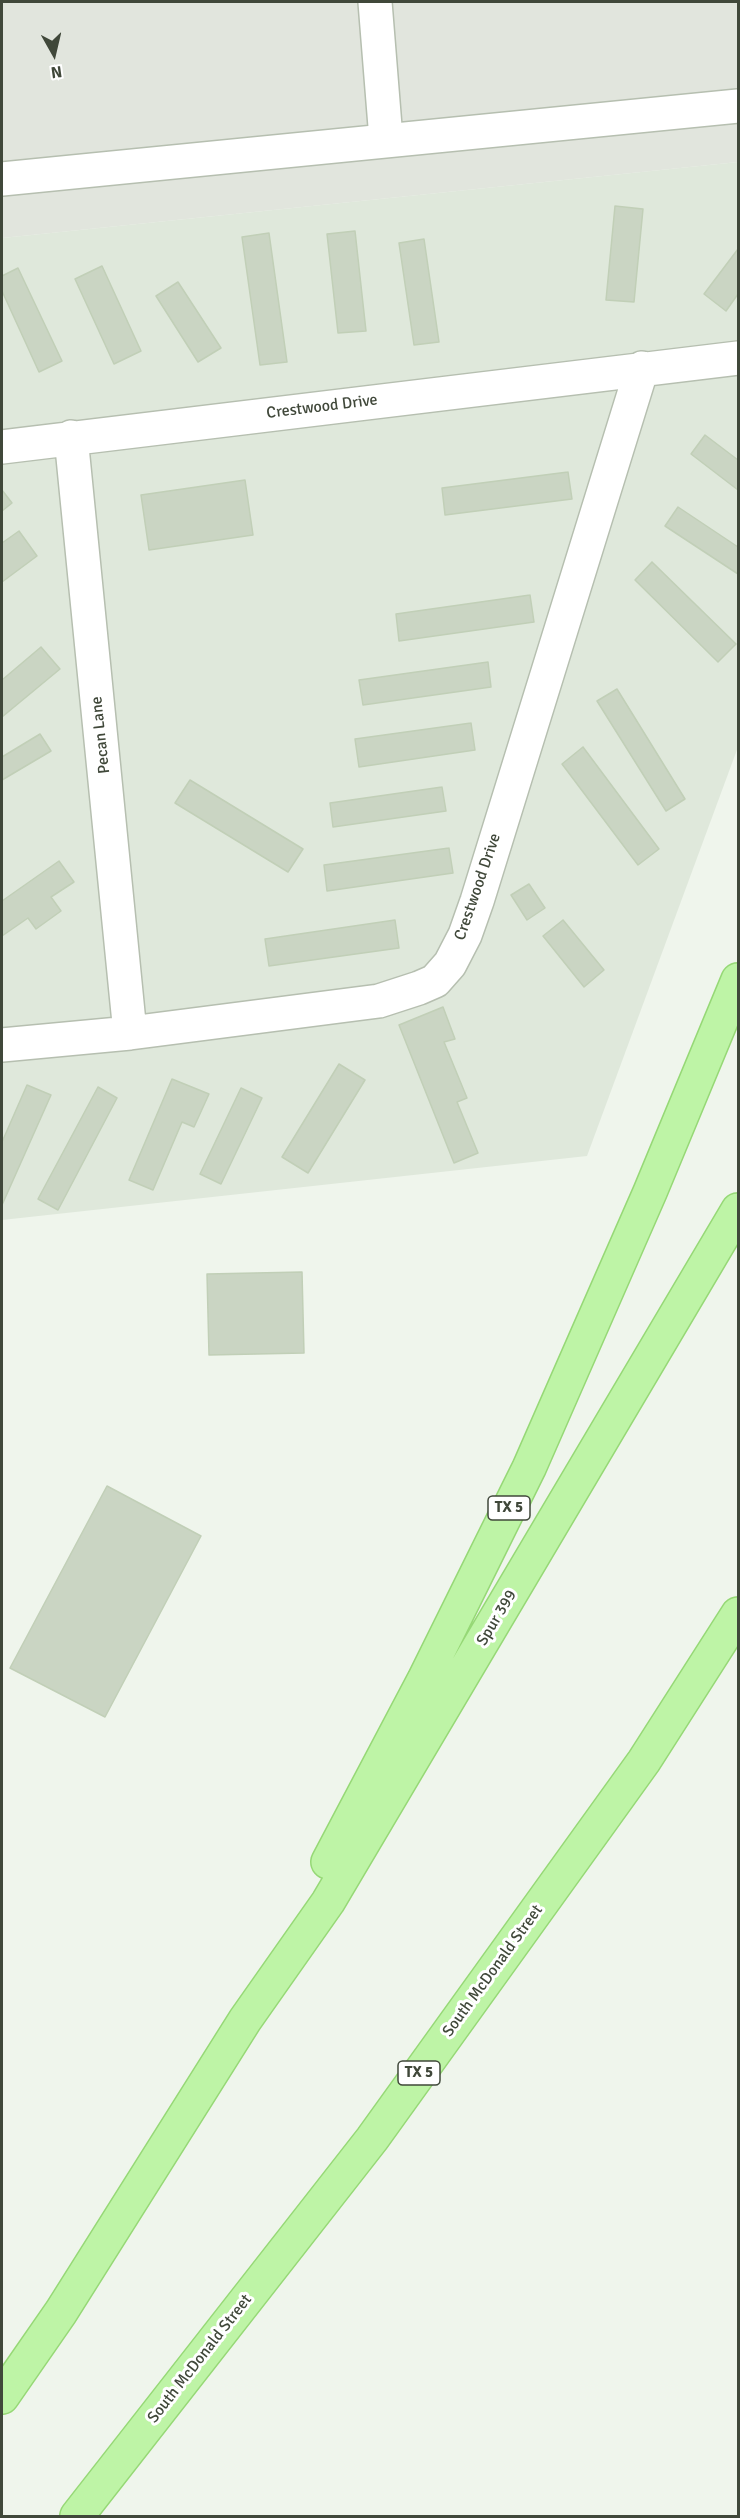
<!DOCTYPE html>
<style>
body{margin:0}
#map{position:relative;width:740px;height:2518px;overflow:hidden;background:#eff5ec;font-family:Signika,sans-serif}
canvas{display:block}
.frame{position:absolute;inset:0;border:3px solid #40483a;pointer-events:none}
.north{position:absolute;left:24px;top:24px;width:60px;height:60px;-webkit-text-stroke:4px #fff;paint-order:stroke;rotate:172deg;font-size:16px;font-weight:700;line-height:24px;text-align:center;color:#40483a}
.north::after{content:'';display:block;margin:auto;width:21px;height:27px;background:#40483a;clip-path:polygon(50% 0,100% 100%,50% 72%,0 100%)}
</style>
<div id="map">
<canvas width="740" height="2518"></canvas>
<div class="frame"></div>
<div class="north">N</div>
</div>
<script>
const context = document.querySelector('canvas').getContext('2d');
context.lineJoin = 'round';
function paint(path, color) {
  context.fillStyle = color;
  context.fill(path, 'evenodd');
}
function poly(rows) {
  const path = new Path2D();
  for (const r of rows) {
    path.moveTo(r[0], r[1]);
    for (let i = 2; i < r.length; i += 2) path.lineTo(r[i], r[i + 1]);
  }
  return path;
}
function strokePath(path, color, width, dash) {
  context.strokeStyle = color;
  context.lineWidth = width;
  context.lineCap = dash ? 'butt' : 'round';
  context.setLineDash(dash || []);
  context.stroke(path);
}
function write(font, color, halo, rows, align = 'center') {
  context.font = font + ' Signika,sans-serif';
  context.lineWidth = 6;
  context.setLineDash([]);
  context.textBaseline = 'middle';
  context.strokeStyle = halo;
  context.fillStyle = color;
  for (const [text, x, y, turn = 0] of rows) {
    context.save();
    context.translate(x, y);
    context.rotate((+turn || 0) * Math.PI / 180);
    context.textAlign = isNaN(turn) ? turn : align;
    if (halo) context.strokeText(text, 0, 0);
    context.fillText(text, 0, 0);
    context.restore();
  }
}
const residential = poly([
 [738,162,738,747,587,1156,2,1220,2,238]
]);
const industrial = poly([
 [2,2,738,2,738,162,2,238]
]);
const building = poly([
 [615,206,643,209,634,302,606,300,615,206],
 [355,231,366,331,338,333,327,234,355,231],
 [269,233,287,362,260,365,242,237,269,233],
 [424,239,439,342,414,345,399,243,424,239],
 [738,249,738,294,726,311,704,294,738,249],
 [102,266,141,351,114,364,75,279,102,266],
 [18,268,62,361,39,372,2,291,2,276,18,268],
 [178,282,221,348,198,362,156,296,178,282],
 [705,435,738,460,738,490,691,454,705,435],
 [568,472,572,499,445,515,442,488,568,472],
 [245,480,253,535,149,550,141,495,245,480],
 [2,490,12,503,2,511,2,490],
 [678,507,738,547,738,574,665,526,678,507],
 [19,531,37,556,2,582,2,543,19,531],
 [652,562,736,644,718,662,635,580,652,562],
 [530,595,534,622,399,641,396,614,530,595],
 [41,647,60,669,2,717,2,680,41,647],
 [488,662,491,687,363,705,359,680,488,662],
 [617,689,685,799,666,811,597,701,617,689],
 [471,723,475,750,359,767,355,739,471,723],
 [40,734,51,751,2,780,2,757,40,734],
 [583,747,659,849,638,865,562,764,583,747],
 [190,780,303,849,288,872,175,803,190,780],
 [442,787,446,811,333,827,330,803,442,787],
 [449,848,453,873,327,891,324,865,449,848],
 [59,861,74,882,51,897,61,911,36,929,28,918,2,936,2,901,59,861],
 [529,884,545,908,527,920,511,895,529,884],
 [395,920,399,948,269,966,265,939,395,920],
 [563,920,604,970,584,987,543,936,563,920],
 [443,1007,455,1039,444,1042,467,1098,457,1102,478,1153,454,1163,399,1025,443,1007],
 [339,1064,365,1080,308,1173,282,1157,339,1064],
 [172,1079,209,1094,194,1127,182,1122,153,1190,129,1180,172,1079],
 [27,1085,51,1095,2,1205,2,1142,27,1085],
 [98,1087,117,1098,58,1210,38,1199,98,1087],
 [241,1088,262,1098,221,1184,200,1174,241,1088],
 [302,1272,304,1353,209,1355,207,1274,302,1272],
 [107,1486,201,1536,105,1717,10,1668,107,1486]
]);
const minor = poly([
 [375,2,386,139],
 [2,179,738,106],
 [71,437,130,1033],
 [2,447,738,358],
 [2,1045,130,1033,379,1001,419,988,435,981,450,964,465,935,477,901,642,368]
]);
const major = poly([
 [328,1862,424,1680,529,1468,650,1192,738,980],
 [2,2397,61,2312,245,2020,328,1902,738,1210],
 [77,2516,372,2139,644,1761,738,1614]
]);
const shields = [
 [509,1508,42],
 [419,2073,42]
];
const shieldNames = [
 ["TX 5",509,1508],
 ["TX 5",419,2073]
];
const streetNames = [
 ["Crestwood Drive",322,407,-7],
 ["Pecan Lane",101,735,-96],
 ["Crestwood Drive",478,887,-71],
 ["Spur 399",497,1618,-59],
 ["South McDonald Street",493,1971,-54],
 ["South McDonald Street",200,2359,-52]
];
paint(residential, '#dfe8db');
paint(industrial, '#e1e5dd');
paint(building, '#cad5c3');
strokePath(building, '#c1cfb7', 1.5);
strokePath(minor, '#b6bfb0', 36);
strokePath(major, '#96d876', 36);
strokePath(minor, '#fff', 33);
strokePath(major, '#bef4a6', 33);
for (const [x, y, w] of shields) {
  const box = new Path2D();
  box.roundRect(x - w / 2, y - 12, w, 24, 4.5);
  context.fillStyle = '#fff';
  context.fill(box);
  strokePath(box, '#40483a', 1.5);
}
write('bold 15px', '#40483a', null, shieldNames);
write('16px', '#40483a', '#fff', streetNames);
</script>
